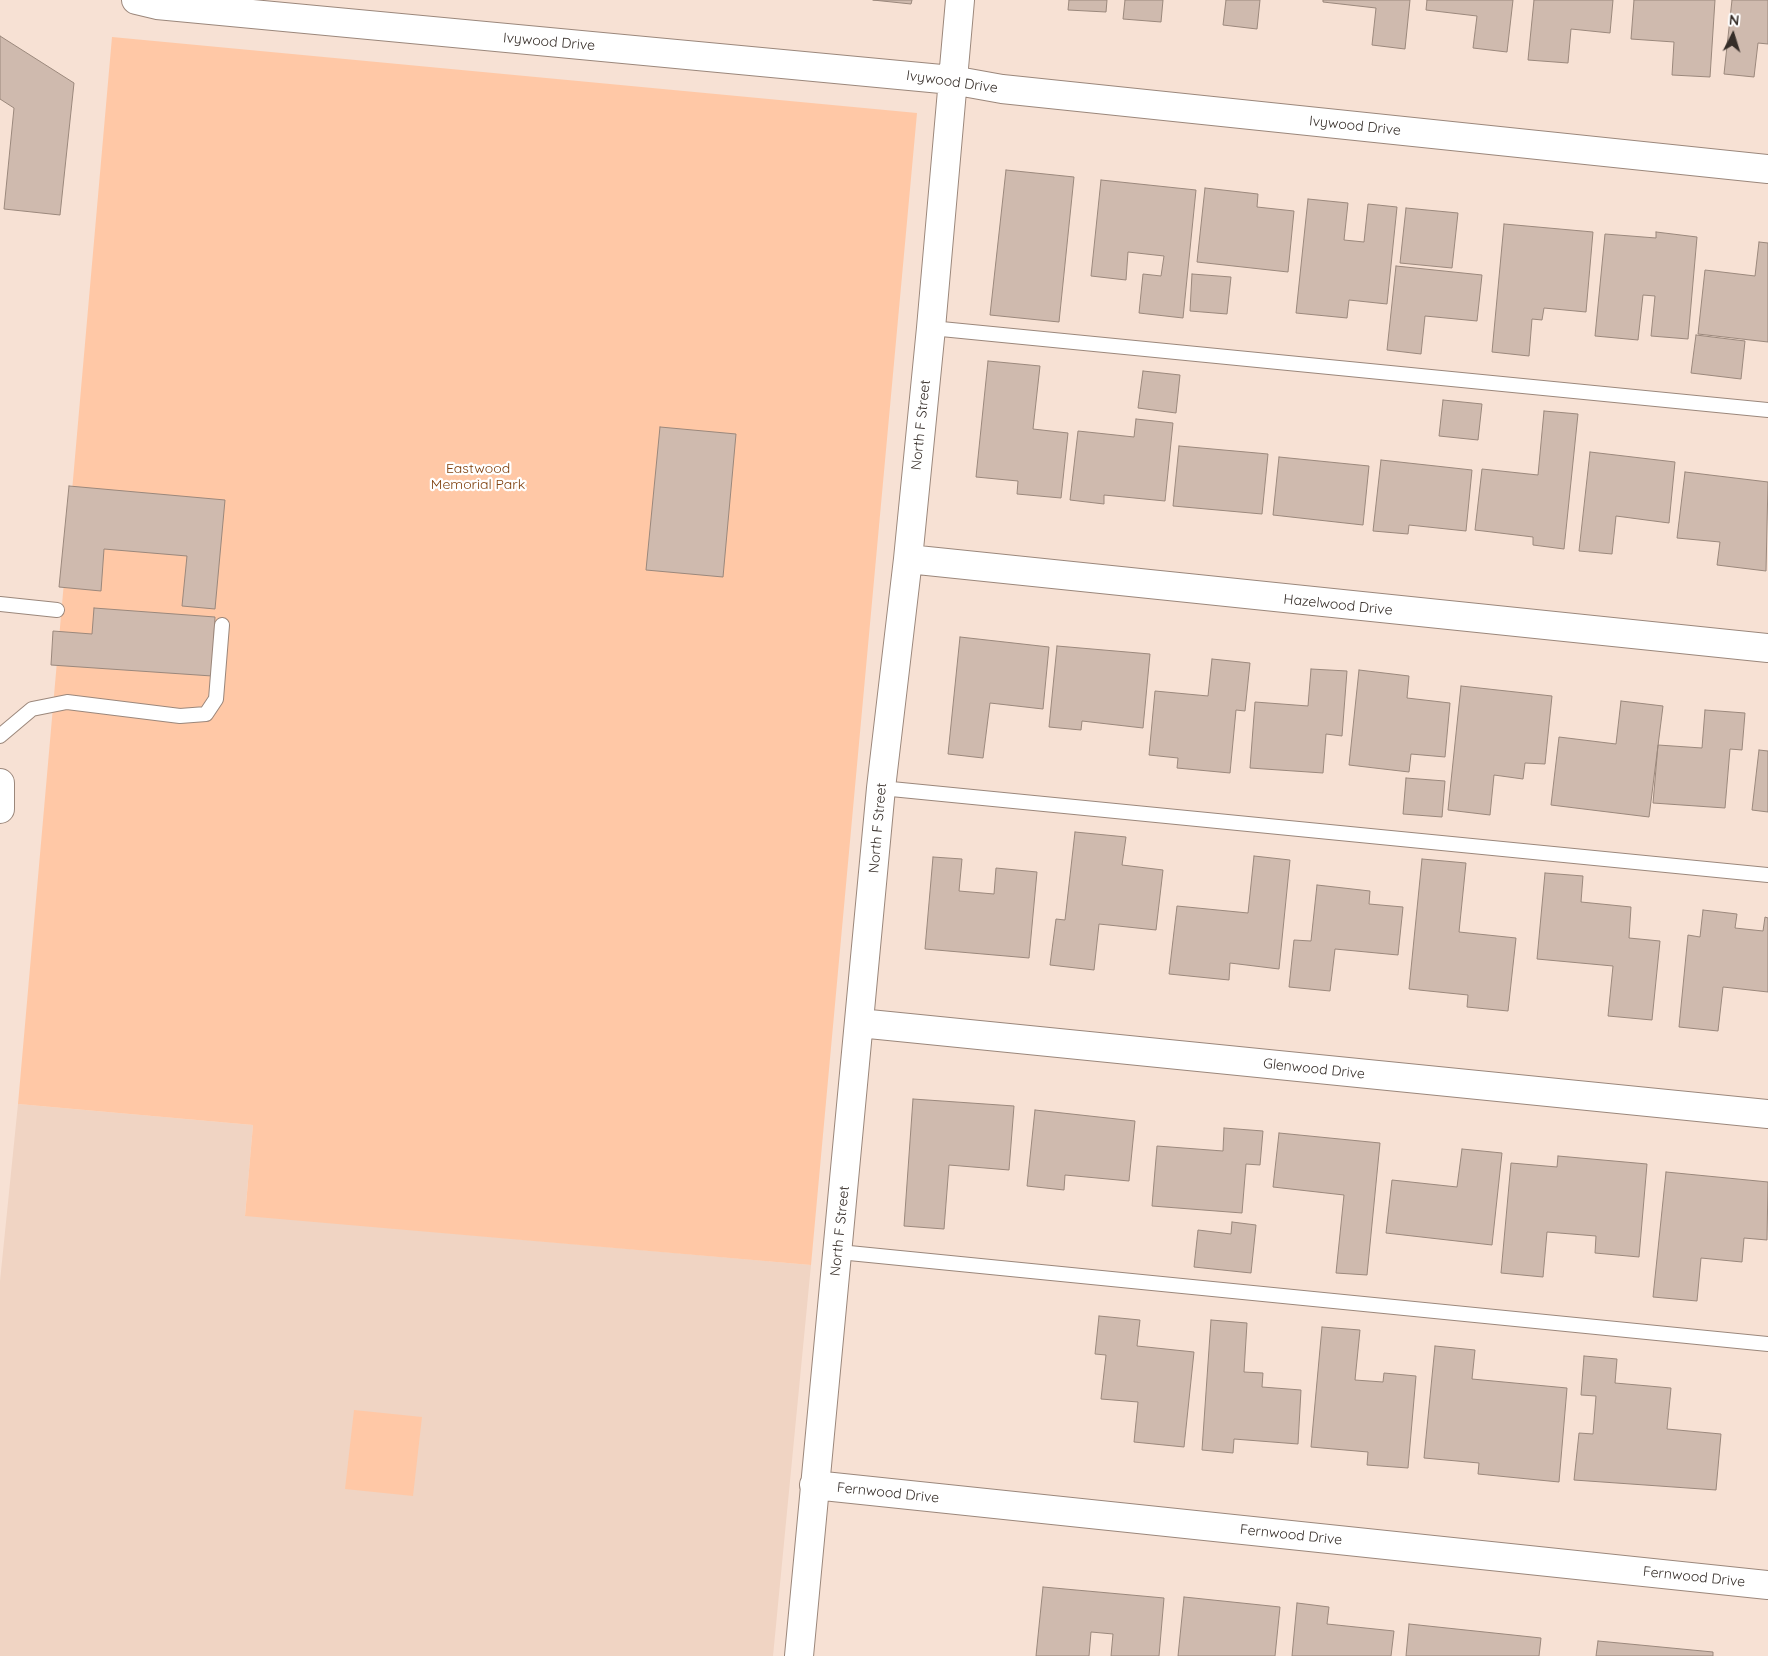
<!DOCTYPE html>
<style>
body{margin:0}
#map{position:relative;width:1768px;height:1656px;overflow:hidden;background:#f7e1d4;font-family:Quicksand,sans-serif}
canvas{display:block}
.north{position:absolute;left:1708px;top:10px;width:50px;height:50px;-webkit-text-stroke:4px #fff;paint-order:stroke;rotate:5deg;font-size:14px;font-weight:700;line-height:20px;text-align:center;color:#352d28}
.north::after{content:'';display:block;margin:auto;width:18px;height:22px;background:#352d28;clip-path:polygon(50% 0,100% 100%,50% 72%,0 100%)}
</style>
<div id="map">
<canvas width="1768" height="1656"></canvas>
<div class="north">N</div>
</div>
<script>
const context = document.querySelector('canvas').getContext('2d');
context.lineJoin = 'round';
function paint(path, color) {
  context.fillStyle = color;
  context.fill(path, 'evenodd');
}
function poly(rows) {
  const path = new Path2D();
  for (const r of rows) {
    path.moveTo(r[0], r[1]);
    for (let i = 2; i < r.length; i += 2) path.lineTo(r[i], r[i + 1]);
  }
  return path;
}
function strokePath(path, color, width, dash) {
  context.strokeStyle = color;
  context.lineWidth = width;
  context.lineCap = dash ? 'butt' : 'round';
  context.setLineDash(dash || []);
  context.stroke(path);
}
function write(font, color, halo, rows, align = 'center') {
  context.font = font + ' Quicksand,sans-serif';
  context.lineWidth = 4.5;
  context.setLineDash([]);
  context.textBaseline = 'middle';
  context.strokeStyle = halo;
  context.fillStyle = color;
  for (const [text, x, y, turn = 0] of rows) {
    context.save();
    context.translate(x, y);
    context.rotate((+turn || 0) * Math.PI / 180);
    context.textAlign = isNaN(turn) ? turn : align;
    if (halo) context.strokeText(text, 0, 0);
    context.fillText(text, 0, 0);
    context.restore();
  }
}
const built = poly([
 [18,1104,253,1125,245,1215,811,1265,773,1656,0,1656,0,1281]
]);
const green = poly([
 [112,37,917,113,811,1265,245,1216,253,1125,18,1104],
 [354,1410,422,1417,413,1496,345,1489]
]);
const building = poly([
 [873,0,912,0,911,4,873,0],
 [1069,0,1107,0,1106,12,1068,10,1069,0],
 [1125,0,1163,0,1161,22,1123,19,1125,0],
 [1226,0,1260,0,1257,29,1223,25,1226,0],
 [1323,0,1410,0,1405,49,1372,45,1376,8,1323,2,1323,0],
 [1427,0,1513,0,1507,52,1473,48,1477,16,1426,10,1427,0],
 [1534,0,1613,0,1610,33,1571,29,1568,63,1528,60,1534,0],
 [1634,0,1715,0,1710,77,1672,75,1674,42,1631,39,1634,0],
 [1732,0,1768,0,1768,44,1758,43,1754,77,1724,74,1732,0],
 [0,36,74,83,60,215,4,209,14,108,0,99,0,36],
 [1006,170,1074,177,1059,322,990,315,1006,170],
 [1101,180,1196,190,1183,318,1139,313,1143,274,1161,276,1164,256,1128,252,1126,280,1091,276,1101,180],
 [1205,188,1258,194,1257,207,1294,211,1288,272,1197,262,1205,188],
 [1308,199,1348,203,1344,240,1364,242,1368,204,1397,207,1387,304,1349,300,1347,318,1296,313,1308,199],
 [1406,208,1458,213,1452,268,1400,263,1406,208],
 [1504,224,1593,232,1586,312,1544,308,1542,320,1532,319,1529,356,1492,352,1504,224],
 [1656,232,1697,237,1688,339,1651,336,1655,296,1643,295,1638,340,1595,336,1605,234,1656,238,1656,232],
 [1759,242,1768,243,1768,342,1698,334,1705,270,1755,276,1759,242],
 [1396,266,1482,275,1477,321,1425,316,1421,354,1387,350,1396,266],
 [1192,274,1231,277,1227,314,1190,311,1192,274],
 [1696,335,1745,341,1741,379,1691,373,1696,335],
 [988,361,1040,366,1033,429,1068,433,1061,498,1017,494,1018,481,976,477,988,361],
 [1143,371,1180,375,1176,413,1138,408,1143,371],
 [1443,400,1482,404,1478,440,1439,436,1443,400],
 [1544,411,1578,414,1564,549,1533,545,1533,537,1475,530,1482,469,1538,475,1544,411],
 [1136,419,1173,423,1165,501,1104,495,1104,504,1070,500,1078,431,1134,437,1136,419],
 [660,427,736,434,723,577,646,570,660,427],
 [1179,446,1268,454,1262,514,1173,506,1179,446],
 [1590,452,1675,462,1669,523,1616,516,1612,554,1579,551,1590,452],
 [1279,457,1369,466,1363,525,1273,515,1279,457],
 [1381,460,1472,470,1466,531,1409,525,1408,534,1373,531,1381,460],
 [1685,472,1768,482,1766,571,1717,565,1720,542,1677,538,1685,472],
 [69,486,225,500,215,609,182,606,187,556,104,549,101,591,59,587,69,486],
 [94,608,215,617,212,676,51,665,53,631,92,634,94,608],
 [960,637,1049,647,1043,709,990,703,983,758,948,754,960,637],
 [1057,646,1150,654,1143,728,1082,721,1081,730,1049,727,1057,646],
 [1212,659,1250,663,1245,711,1236,710,1230,773,1177,768,1178,758,1149,755,1155,691,1208,696,1212,659],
 [1311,669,1347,671,1342,736,1326,734,1323,773,1250,768,1255,702,1308,706,1311,669],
 [1359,670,1409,676,1407,698,1450,703,1445,757,1411,754,1409,772,1349,765,1359,670],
 [1461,686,1552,696,1545,764,1525,763,1523,779,1494,775,1490,815,1448,810,1461,686],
 [1621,701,1663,706,1649,817,1551,805,1559,737,1616,744,1621,701],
 [1705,710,1745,713,1742,750,1730,749,1725,808,1653,803,1658,745,1702,748,1705,710],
 [1759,750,1768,751,1768,812,1752,810,1759,750],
 [1406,778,1445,781,1442,817,1403,814,1406,778],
 [1075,832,1126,837,1122,865,1163,870,1156,930,1099,924,1094,970,1050,965,1056,919,1065,920,1075,832],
 [1254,856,1290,860,1279,969,1230,963,1229,980,1169,974,1177,906,1248,913,1254,856],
 [933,857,962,859,959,891,994,894,996,868,1037,872,1029,958,925,949,933,857],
 [1422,859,1466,863,1459,932,1516,938,1508,1011,1467,1007,1468,995,1409,989,1422,859],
 [1545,873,1583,876,1581,902,1631,907,1629,938,1660,941,1652,1020,1608,1016,1613,966,1537,959,1545,873],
 [1317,885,1370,891,1369,904,1403,907,1398,955,1335,949,1330,991,1289,987,1294,940,1311,941,1317,885],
 [1703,910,1737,914,1735,928,1763,931,1765,917,1768,918,1768,992,1723,987,1718,1031,1679,1027,1688,935,1700,937,1703,910],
 [913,1099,1014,1106,1009,1170,949,1165,944,1229,904,1226,913,1099],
 [1035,1110,1135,1121,1129,1181,1065,1175,1064,1190,1027,1186,1035,1110],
 [1224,1128,1263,1131,1260,1165,1246,1164,1242,1213,1152,1206,1157,1146,1223,1151,1224,1128],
 [1279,1133,1380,1143,1367,1275,1336,1273,1344,1195,1273,1187,1279,1133],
 [1462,1149,1502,1153,1492,1245,1386,1233,1392,1180,1457,1187,1462,1149],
 [1558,1156,1647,1164,1639,1257,1595,1253,1596,1236,1547,1232,1543,1277,1501,1273,1511,1163,1557,1167,1558,1156],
 [1666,1172,1768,1182,1767,1240,1744,1238,1742,1262,1701,1258,1697,1301,1653,1297,1666,1172],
 [1232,1222,1256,1225,1251,1273,1194,1267,1198,1230,1231,1234,1232,1222],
 [1099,1316,1140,1320,1137,1346,1194,1352,1184,1447,1134,1442,1138,1402,1101,1399,1106,1355,1095,1354,1099,1316],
 [1211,1320,1247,1323,1244,1372,1263,1373,1262,1387,1301,1390,1298,1444,1234,1439,1233,1453,1202,1450,1211,1320],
 [1322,1327,1360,1330,1355,1380,1383,1382,1384,1373,1416,1376,1408,1468,1367,1465,1368,1452,1311,1447,1322,1327],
 [1435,1346,1475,1350,1472,1379,1567,1388,1559,1482,1478,1474,1479,1463,1424,1458,1435,1346],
 [1584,1356,1617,1359,1615,1383,1671,1388,1667,1429,1721,1434,1716,1490,1574,1480,1579,1433,1593,1434,1596,1396,1581,1395,1584,1356],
 [1043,1587,1164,1598,1159,1656,1111,1656,1113,1634,1091,1632,1089,1656,1036,1656,1043,1587],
 [1184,1597,1280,1607,1275,1656,1178,1656,1184,1597],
 [1297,1603,1329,1607,1327,1624,1394,1631,1391,1656,1292,1656,1297,1603],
 [1409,1624,1541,1638,1539,1656,1406,1656,1409,1624],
 [1598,1641,1713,1652,1713,1656,1596,1656,1598,1641]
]);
const lane = poly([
 [931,328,1768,410],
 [0,604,57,610],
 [0,736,32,709,67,702,180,716,206,714,216,699,222,625],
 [881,788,1768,875],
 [839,1252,1768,1344]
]);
const street = poly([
 [136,0,157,5,952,80,1002,89,1768,169],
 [908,559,1768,648],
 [0,783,0,809],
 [859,1023,1768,1114],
 [814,1485,1768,1585],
 [799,1656,881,788,908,559,931,328,960,0]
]);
const streetNames = [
 ["Ivywood Drive",549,42,5],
 ["Ivywood Drive",952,82,8],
 ["Ivywood Drive",1355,126,6],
 ["North F Street",921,425,-84],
 ["Hazelwood Drive",1338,605,6],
 ["North F Street",878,828,-85],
 ["Glenwood Drive",1314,1069,6],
 ["North F Street",840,1231,-84],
 ["Fernwood Drive",888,1493,6],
 ["Fernwood Drive",1291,1535,6],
 ["Fernwood Drive",1694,1577,6]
];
const parkNames = [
 ["Eastwood",478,469],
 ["Memorial Park",478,485]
];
paint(built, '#f0d4c3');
paint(green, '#ffc8a6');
paint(building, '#cfbaae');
strokePath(building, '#9b887c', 1);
strokePath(lane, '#9b877b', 16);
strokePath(street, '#9b877b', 30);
strokePath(lane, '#fff', 14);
strokePath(street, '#fff', 28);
write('14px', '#352d28', '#fff', streetNames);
write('14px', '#7f400d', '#fff', parkNames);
</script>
